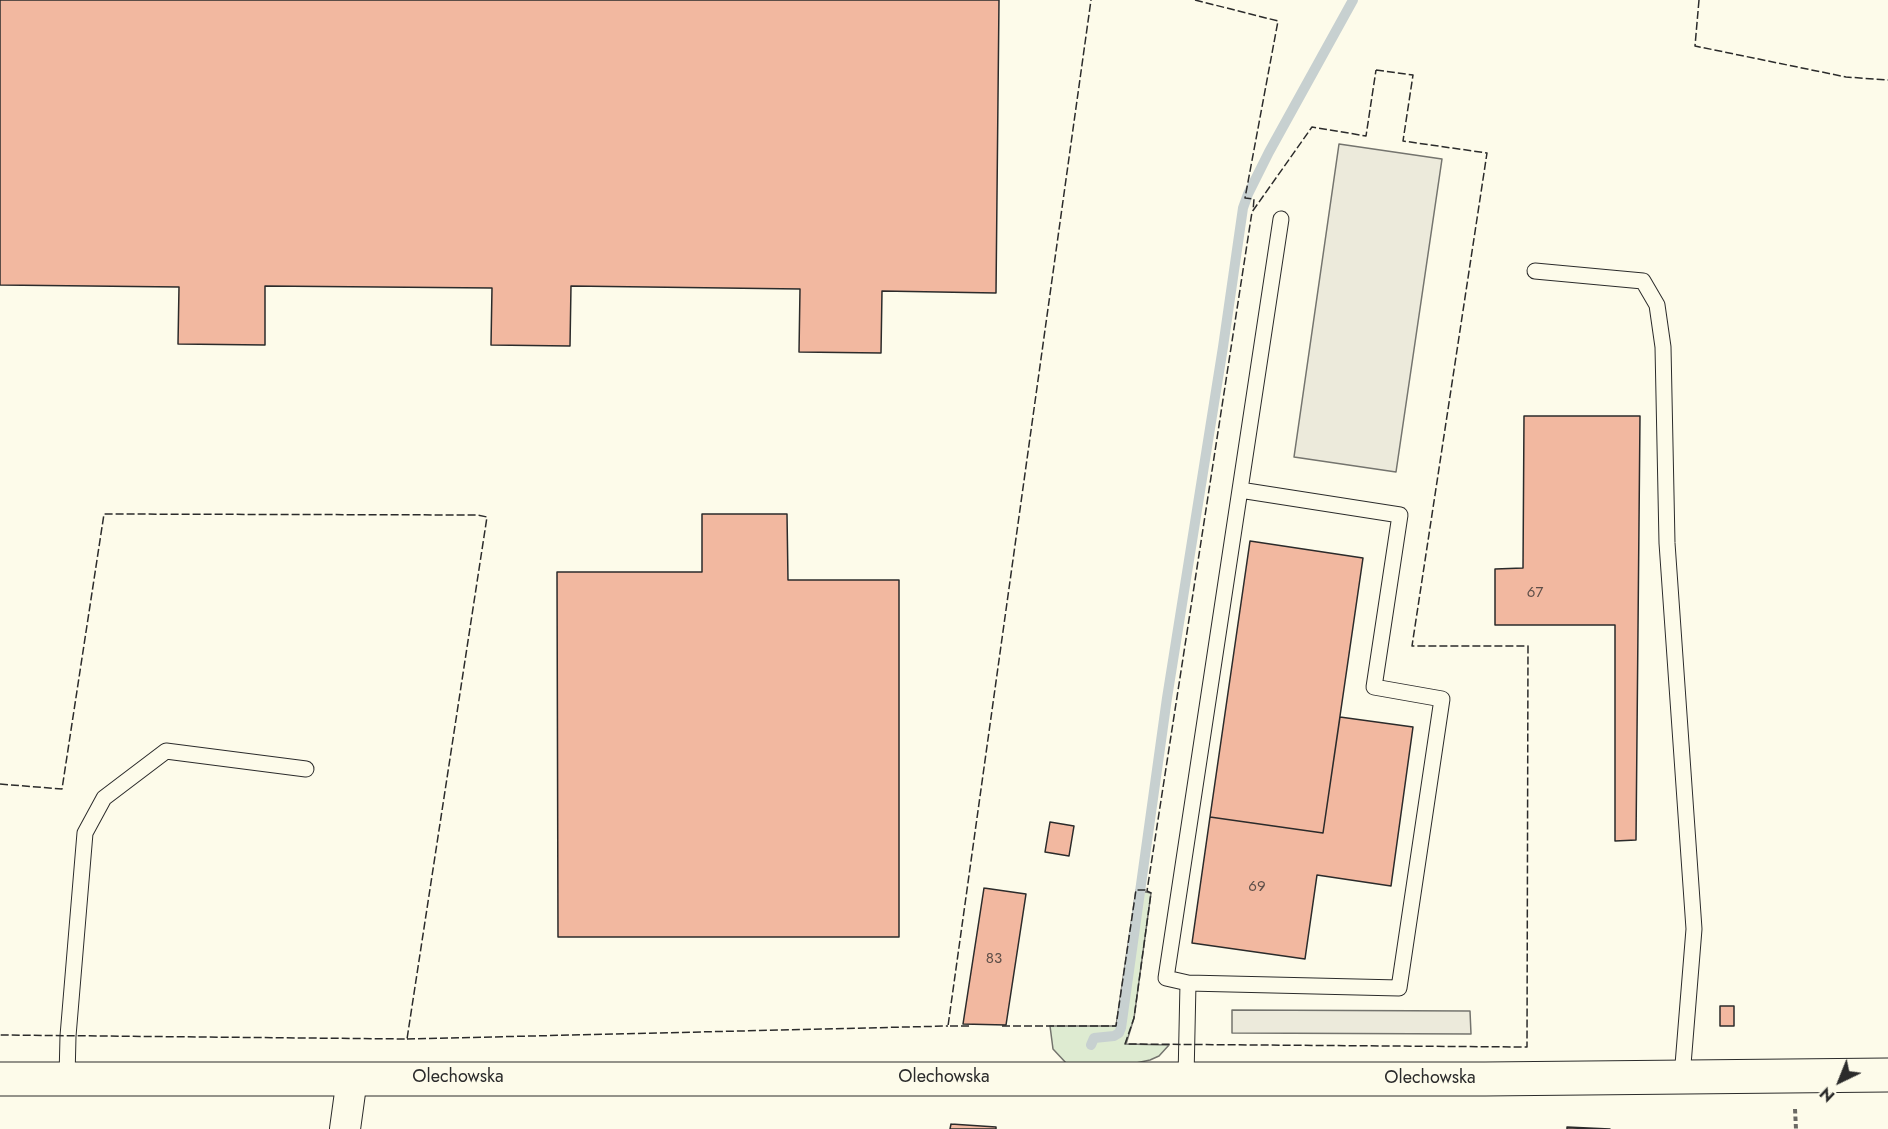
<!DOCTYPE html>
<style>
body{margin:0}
#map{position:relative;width:1888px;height:1129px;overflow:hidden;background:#fdfbea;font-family:Jost,sans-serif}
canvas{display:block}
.north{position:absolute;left:1810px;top:1051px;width:60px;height:60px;-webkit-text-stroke:4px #fdfbea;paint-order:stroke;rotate:223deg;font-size:16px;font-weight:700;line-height:24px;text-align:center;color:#2b2b2b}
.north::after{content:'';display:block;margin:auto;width:21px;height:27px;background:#2b2b2b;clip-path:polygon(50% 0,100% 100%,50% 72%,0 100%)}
</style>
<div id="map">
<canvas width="1888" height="1129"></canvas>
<div class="north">N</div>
</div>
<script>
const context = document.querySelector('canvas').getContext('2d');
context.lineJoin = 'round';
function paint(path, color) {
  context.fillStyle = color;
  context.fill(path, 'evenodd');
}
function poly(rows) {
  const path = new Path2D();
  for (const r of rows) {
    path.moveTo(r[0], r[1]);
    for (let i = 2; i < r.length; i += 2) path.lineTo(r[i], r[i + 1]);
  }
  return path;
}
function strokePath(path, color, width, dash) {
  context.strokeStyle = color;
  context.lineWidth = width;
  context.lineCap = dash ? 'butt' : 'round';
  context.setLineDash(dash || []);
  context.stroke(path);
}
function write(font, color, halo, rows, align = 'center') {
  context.font = font + ' Jost,sans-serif';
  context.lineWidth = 4.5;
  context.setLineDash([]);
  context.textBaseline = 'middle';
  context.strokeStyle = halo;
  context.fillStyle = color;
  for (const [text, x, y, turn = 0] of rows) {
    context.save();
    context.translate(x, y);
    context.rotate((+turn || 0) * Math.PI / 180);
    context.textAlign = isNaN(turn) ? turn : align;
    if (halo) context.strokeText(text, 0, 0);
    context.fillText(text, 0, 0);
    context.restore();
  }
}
const green = poly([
 [1136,890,1151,893,1134,1018,1126,1044,1169,1045,1159,1056,1150,1060,1136,1063,1067,1064,1053,1049,1050,1026,1116,1026,1136,890]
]);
const parking = poly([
 [1339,144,1442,159,1396,472,1294,457,1339,144],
 [1232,1010,1470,1011,1471,1034,1232,1033,1232,1010]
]);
const stream = poly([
 [1091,1045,1094,1038,1114,1036,1119,1033,1121,1028,1167,698,1223,347,1243,208,1248,194,1269,152,1353,0]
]);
const building = poly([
 [0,0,999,0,996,293,882,291,881,353,799,352,800,289,571,286,570,346,491,345,492,288,265,286,265,345,178,344,179,287,0,285,0,0],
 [1524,416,1640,416,1636,840,1615,841,1615,625,1495,625,1495,569,1523,568,1524,416],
 [702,514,787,514,788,580,899,580,899,937,558,937,557,572,702,572,702,514],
 [1250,541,1363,558,1323,833,1210,817,1250,541],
 [1340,717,1413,727,1391,886,1317,875,1305,959,1192,943,1210,817,1323,833,1340,717],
 [1050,822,1074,826,1069,856,1045,852,1050,822],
 [984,888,1026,894,1006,1025,963,1024,984,888],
 [1720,1006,1734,1006,1734,1026,1720,1026,1720,1006],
 [951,1124,996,1127,996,1129,950,1129,951,1124],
 [1567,1127,1610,1129,1567,1129,1567,1127]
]);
const path = poly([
 [1795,1109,1796,1129]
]);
const lane = poly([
 [1535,271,1643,281,1657,305,1663,347,1667,543,1694,929,1682,1077],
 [1188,983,1399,988,1442,699,1374,687,1400,515,1240,490],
 [67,1078,68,1036,85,833,104,798,166,751,306,769],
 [1186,1078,1188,983,1166,978,1281,219]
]);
const street = poly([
 [345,1129,352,1078]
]);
const secondary = poly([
 [0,1079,1485,1079,1888,1075]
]);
const fence = poly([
 [1195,0,1278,21,1245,198,1254,199,1253,211],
 [1699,0,1695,46,1846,77,1888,80],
 [1376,70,1413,75,1403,141,1487,153,1412,646,1528,646,1527,1047,1125,1044,1134,1018,1151,893,1147,891,1252,212,1312,127,1366,136,1376,70],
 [0,784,62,789,104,514,477,515,487,517,407,1039,0,1035],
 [969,1026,948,1026,1091,0],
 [1002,1026,1116,1026,1136,890,1148,890],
 [407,1039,948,1026]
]);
const numberNames = [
 ["67",1535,593],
 ["69",1257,887],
 ["83",994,959]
];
const streetNames = [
 ["Olechowska",458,1078],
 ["Olechowska",944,1078],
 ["Olechowska",1430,1079]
];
paint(green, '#deebd1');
strokePath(green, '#74746e', 1.5);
paint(parking, '#eceadb');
strokePath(parking, '#74746e', 1.5);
strokePath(stream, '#c7d0d0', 10);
paint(building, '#f2b8a0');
strokePath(building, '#2b2b2b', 1.5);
strokePath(lane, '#2b2b2b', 17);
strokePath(street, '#2b2b2b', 32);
strokePath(secondary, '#2b2b2b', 35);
strokePath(path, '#6a6964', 4, [4.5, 3]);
strokePath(lane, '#fdfbea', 15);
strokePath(street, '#fdfbea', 30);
strokePath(secondary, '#fdfbea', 33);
strokePath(fence, '#2b2b2b', 1.5, [8, 3]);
write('15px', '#5d4e48', null, numberNames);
write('18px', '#2b2b2b', '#fdfbea', streetNames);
</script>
